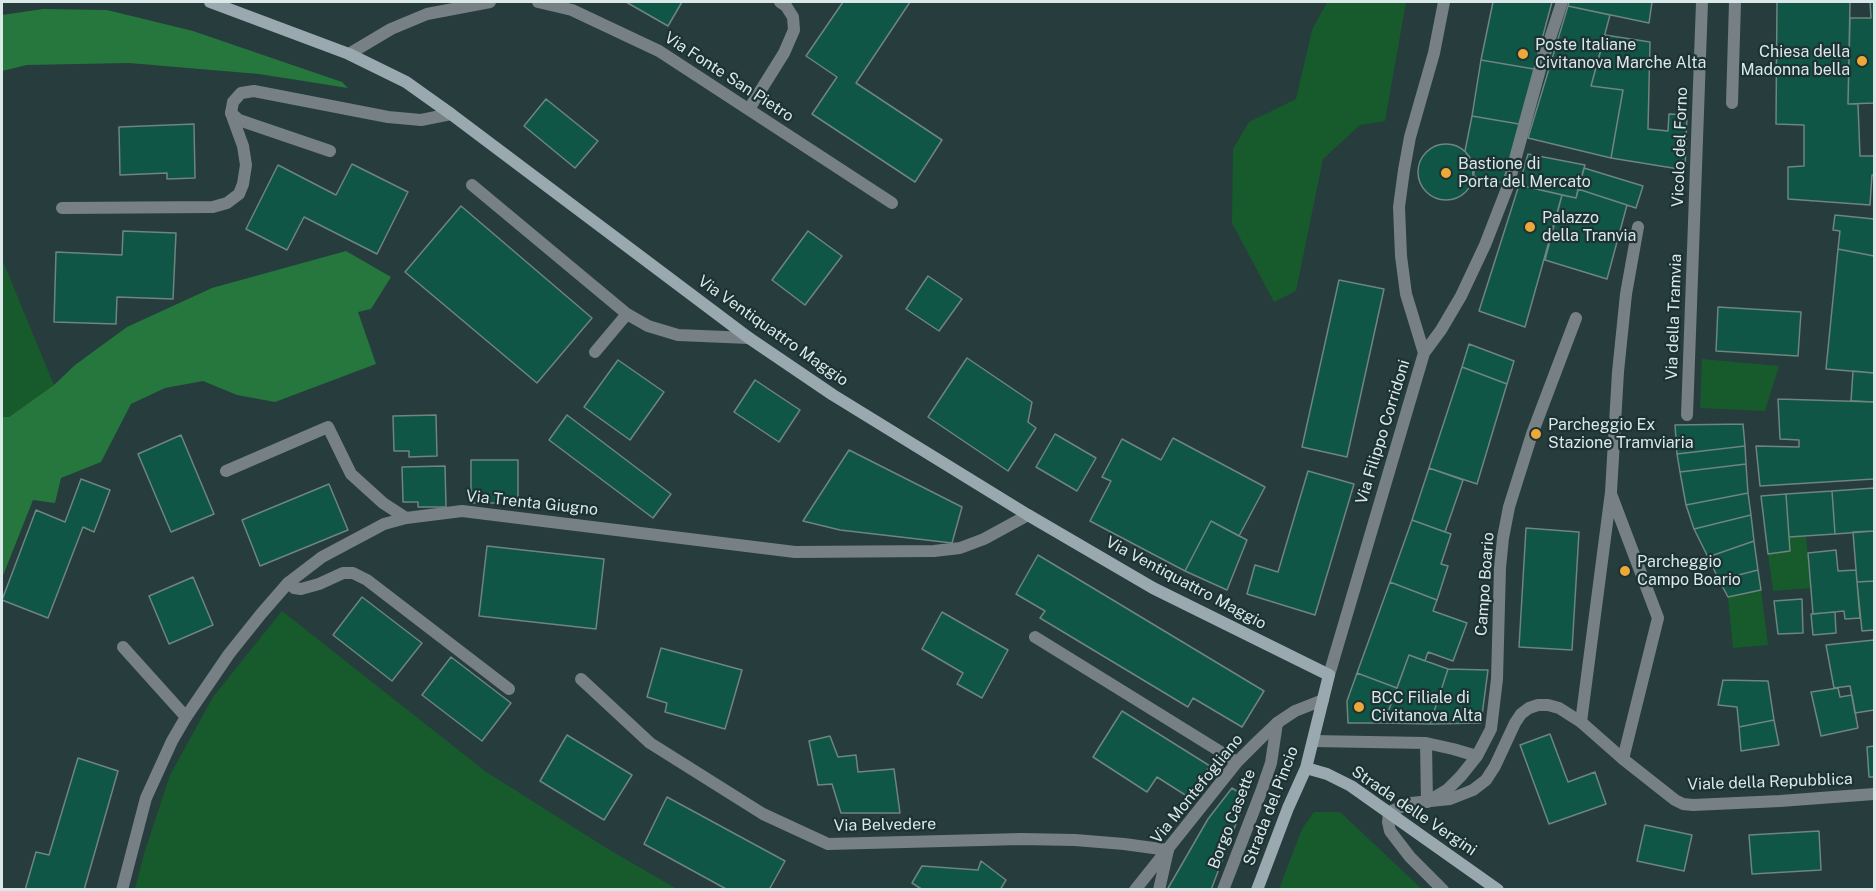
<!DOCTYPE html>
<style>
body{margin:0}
#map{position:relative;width:1876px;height:891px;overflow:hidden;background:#263c3d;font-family:"Public Sans",sans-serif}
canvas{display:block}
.frame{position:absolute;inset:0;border:3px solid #dbe8e8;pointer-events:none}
</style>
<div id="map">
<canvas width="1876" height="891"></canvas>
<div class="frame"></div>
</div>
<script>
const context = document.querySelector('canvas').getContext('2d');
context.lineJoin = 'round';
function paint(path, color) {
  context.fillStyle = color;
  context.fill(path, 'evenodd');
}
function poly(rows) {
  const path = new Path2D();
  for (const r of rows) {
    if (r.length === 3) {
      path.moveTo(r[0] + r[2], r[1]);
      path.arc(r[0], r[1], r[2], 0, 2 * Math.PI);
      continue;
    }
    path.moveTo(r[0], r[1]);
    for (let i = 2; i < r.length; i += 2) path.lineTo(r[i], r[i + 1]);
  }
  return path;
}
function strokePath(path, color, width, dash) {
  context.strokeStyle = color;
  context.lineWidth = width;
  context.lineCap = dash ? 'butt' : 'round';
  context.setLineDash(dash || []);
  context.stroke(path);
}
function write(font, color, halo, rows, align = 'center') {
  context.font = font + ' "Public Sans",sans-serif';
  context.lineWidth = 4.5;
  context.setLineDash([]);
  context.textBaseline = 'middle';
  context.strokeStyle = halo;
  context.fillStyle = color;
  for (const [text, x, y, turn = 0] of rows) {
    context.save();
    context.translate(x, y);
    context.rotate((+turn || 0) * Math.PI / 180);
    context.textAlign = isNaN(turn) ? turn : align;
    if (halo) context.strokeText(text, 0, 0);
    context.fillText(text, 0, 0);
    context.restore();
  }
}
const green = poly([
 [1327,2,1406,2,1385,121,1360,125,1323,159,1296,291,1274,302,1232,223,1233,149,1249,122,1296,99,1312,30],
 [2,259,54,385,9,417,2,417],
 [1702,359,1779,366,1765,411,1700,408],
 [1806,536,1811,588,1773,591,1768,554,1790,551,1789,537],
 [1761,590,1768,645,1733,648,1728,597],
 [282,611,485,771,608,849,677,889,135,889,144,854,170,775,213,697],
 [1314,812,1340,812,1422,889,1279,889,1302,829]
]);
const forest = poly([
 [43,9,107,10,193,31,342,82,348,88,259,74,129,63,27,65,2,71,2,15],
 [346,251,391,277,371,309,358,312,376,364,275,402,237,395,203,381,165,388,131,404,101,462,61,478,55,503,33,500,2,578,2,417,9,417,54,385,75,365,127,327,212,288]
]);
const building = poly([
 [626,2,682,2,668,26,626,2],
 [843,2,910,2,856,83,942,140,915,182,812,114,837,77,806,56,843,2],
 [1493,2,1552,2,1534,69,1481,60,1493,2],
 [1569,2,1652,2,1649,23,1568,6,1569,2],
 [1777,2,1850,2,1848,104,1858,104,1860,156,1874,156,1874,175,1872,175,1870,205,1788,199,1788,167,1804,166,1804,125,1776,124,1777,2],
 [1870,2,1874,2,1874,103,1848,104,1850,18,1871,18,1870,2],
 [1568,6,1610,15,1591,86,1623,90,1611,158,1528,138,1568,6],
 [1605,35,1650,42,1648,129,1668,131,1669,114,1687,115,1685,170,1611,158,1623,90,1591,86,1605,35],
 [1481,60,1534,69,1519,124,1472,116,1481,60],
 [546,99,598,141,575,168,524,126,546,99],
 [1472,116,1519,124,1503,183,1473,176,1472,162,1465,151,1472,116],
 [194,124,195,178,167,179,167,173,120,175,119,127,194,124],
 [1446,172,28],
 [1528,154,1585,165,1576,198,1519,185,1528,154],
 [352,164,408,192,377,254,304,217,287,250,246,229,278,165,336,195,352,164],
 [1584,168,1643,186,1636,208,1578,189,1584,168],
 [1519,185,1562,195,1525,327,1479,311,1519,185],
 [1578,189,1627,205,1607,279,1545,260,1562,195,1576,198,1578,189],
 [461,206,592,318,537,383,405,272,461,206],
 [1835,215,1874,219,1874,256,1838,249,1840,231,1833,230,1835,215],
 [123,231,176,233,173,299,117,297,116,324,54,322,56,252,122,255,123,231],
 [808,231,842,256,805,305,772,280,808,231],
 [1838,249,1874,256,1874,373,1826,369,1838,249],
 [928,276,962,299,939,331,906,309,928,276],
 [1339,280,1384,289,1347,457,1302,447,1339,280],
 [1718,307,1801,312,1798,356,1716,351,1718,307],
 [1469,344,1514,361,1507,384,1462,367,1469,344],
 [967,358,1032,402,1028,422,1036,428,1008,471,928,417,967,358],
 [618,360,664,392,630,440,584,407,618,360],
 [1462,367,1507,384,1477,484,1429,468,1462,367],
 [1853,371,1874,373,1874,402,1851,401,1853,371],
 [755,380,800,410,779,442,734,412,755,380],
 [1778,399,1874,402,1874,479,1760,486,1756,446,1799,447,1799,440,1780,439,1778,399],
 [436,415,437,456,409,457,409,451,394,451,393,416,436,415],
 [567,415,671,494,653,518,549,440,567,415],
 [1743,424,1745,446,1677,454,1675,425,1743,424],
 [1055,434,1096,458,1077,491,1036,467,1055,434],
 [181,435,214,514,171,532,138,454,181,435],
 [1173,438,1265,487,1239,536,1211,521,1185,571,1090,521,1111,481,1102,477,1122,439,1161,460,1173,438],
 [1745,446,1746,464,1680,472,1677,454,1745,446],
 [849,450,962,507,952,543,840,530,803,521,849,450],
 [471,460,518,460,518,503,471,503,471,460],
 [1746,464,1748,493,1686,505,1680,472,1746,464],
 [445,466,446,507,418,507,418,502,403,502,402,467,445,466],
 [1429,468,1463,480,1445,532,1412,520,1429,468],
 [1308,471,1354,484,1315,615,1247,594,1255,565,1278,572,1308,471],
 [81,479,110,490,94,532,83,527,48,618,2,600,36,510,65,522,81,479],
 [329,484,348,530,260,566,242,520,329,484],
 [1874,488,1874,531,1835,534,1832,491,1874,488],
 [1832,491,1835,534,1789,537,1786,494,1832,491],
 [1748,493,1751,515,1694,529,1686,505,1748,493],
 [1786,494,1790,551,1768,554,1761,496,1786,494],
 [1751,515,1754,541,1708,557,1694,529,1751,515],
 [1412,520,1451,534,1441,564,1448,566,1437,600,1390,582,1412,520],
 [1211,521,1247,540,1227,590,1185,571,1211,521],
 [1526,528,1579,532,1572,650,1519,647,1526,528],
 [1874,531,1874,581,1857,582,1853,532,1874,531],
 [1754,541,1758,570,1719,580,1708,557,1754,541],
 [487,546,604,559,596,629,479,616,487,546],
 [1836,550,1838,571,1856,570,1860,618,1845,619,1844,611,1813,614,1808,553,1836,550],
 [1038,555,1264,691,1242,727,1193,698,1188,707,1040,618,1045,611,1016,594,1038,555],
 [1758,570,1761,590,1728,597,1719,580,1758,570],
 [193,577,213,625,169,644,149,596,193,577],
 [1874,581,1874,630,1862,631,1857,582,1874,581],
 [1390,582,1437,600,1433,611,1467,623,1453,661,1428,652,1425,661,1409,655,1397,688,1357,673,1390,582],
 [362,597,422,643,392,681,333,635,362,597],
 [1802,599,1803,633,1778,634,1774,601,1802,599],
 [942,612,1008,650,982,698,957,684,963,673,922,649,942,612],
 [1835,612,1836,633,1813,635,1811,614,1835,612],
 [1874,640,1874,710,1855,713,1850,686,1834,688,1826,645,1874,640],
 [661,648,742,670,725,729,665,712,667,703,647,697,661,648],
 [1409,655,1448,669,1430,724,1384,723,1409,655],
 [451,657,511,703,482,741,422,695,451,657],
 [1448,669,1488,670,1481,723,1430,724,1448,669],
 [1357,673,1397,688,1384,723,1348,723,1347,701,1357,673],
 [1723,680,1768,681,1774,720,1739,727,1737,707,1718,705,1723,680],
 [1838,688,1840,697,1852,695,1858,728,1821,736,1811,692,1838,688],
 [1122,711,1210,766,1190,798,1157,777,1147,792,1093,757,1122,711],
 [1774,720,1779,745,1741,751,1739,727,1774,720],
 [1550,734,1568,782,1595,772,1606,804,1549,824,1520,745,1550,734],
 [567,735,632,775,604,820,540,781,567,735],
 [830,736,838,757,856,755,858,772,894,769,900,813,841,813,832,784,818,785,809,741,830,736],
 [1874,746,1874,777,1869,777,1867,747,1874,746],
 [78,758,118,771,84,890,25,890,36,852,49,855,78,758],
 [1232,788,1246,797,1211,890,1167,890,1208,819,1232,788],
 [667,797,785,861,769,890,728,890,644,844,667,797],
 [1645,825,1692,835,1684,871,1637,861,1645,825],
 [1819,831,1821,870,1752,874,1749,835,1819,831],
 [981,861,1006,880,1000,890,923,890,912,883,922,866,978,870,981,861]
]);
const service = poly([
 [1732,103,1735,2],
 [231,113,239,120,330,151],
 [472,185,627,314,595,352],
 [627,314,648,326,678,335,749,338],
 [226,471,328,427,351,474,383,503,406,518],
 [1611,494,1658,618,1623,759],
 [288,583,294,588,301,589,319,584,343,573,353,573,367,580,509,689],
 [123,647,186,717],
 [1581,722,1611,492,1618,372,1626,294,1638,227],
 [1313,741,1426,743,1453,749,1477,756],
 [1426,743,1427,802],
 [1427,802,1447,790,1461,776,1477,756,1491,729,1497,679,1500,568,1503,538,1509,507,1532,434,1576,318],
 [1159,890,1168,850]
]);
const pedestrian = poly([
 [1223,890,1261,792,1271,763,1277,723]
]);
const minor = poly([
 [538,2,572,10,659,51,892,203],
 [349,54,391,29,427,14,490,2],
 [749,109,784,53,794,30,793,17,786,6,780,2],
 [62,208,213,207,227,203,239,194,243,184,246,165,243,146,231,113,233,102,241,93,254,91,388,117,421,120,451,114],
 [1424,353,1406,294,1401,256,1399,207,1404,170,1410,137,1434,53,1444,2],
 [1687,415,1702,2],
 [1035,637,1237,762],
 [1329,675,1424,353,1441,330,1461,296,1485,245,1508,186,1541,66,1562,2],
 [581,679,650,743,763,814,828,844,1021,839,1075,840,1124,844,1168,850],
 [122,890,146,798,172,741,186,717,229,654,261,614,288,583,322,557,384,524,406,518,462,511,795,552,934,551,960,548,984,539,1028,515],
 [1135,890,1237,762,1257,742,1277,723,1295,711,1323,700],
 [1443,890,1410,857,1390,831,1388,822,1389,812,1411,803,1450,799,1473,790,1486,780,1495,766,1515,723,1521,714,1529,708,1538,705,1548,705,1559,708,1581,722,1623,759,1675,800,1683,804,1693,805,1780,801,1874,794]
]);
const secondary = poly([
 [210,2,349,54,406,82,451,114,749,338,833,395,1028,515,1153,588,1329,675,1306,768,1288,808,1257,890],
 [1306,768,1327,774,1351,786,1498,890]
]);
const markers = [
 [1523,54,6,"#eca93a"],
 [1862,61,6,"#eca93a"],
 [1446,173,6,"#eca93a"],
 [1530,227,6,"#eca93a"],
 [1536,434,6,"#eca93a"],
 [1625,571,6,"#eca93a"],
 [1359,707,6,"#eca93a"]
];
const poiNames = [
 ["Poste Italiane",1535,45],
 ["Civitanova Marche Alta",1535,63],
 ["Chiesa della",1850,52,"right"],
 ["Madonna bella",1850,70,"right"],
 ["Bastione di",1458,164],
 ["Porta del Mercato",1458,182],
 ["Palazzo",1542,218],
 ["della Tranvia",1542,236],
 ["Parcheggio Ex",1548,425],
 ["Stazione Tramviaria",1548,443],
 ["Parcheggio",1637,562],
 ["Campo Boario",1637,580],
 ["BCC Filiale di",1371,698],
 ["Civitanova Alta",1371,716]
];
const streetNames = [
 ["Via Fonte San Pietro",729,77,33],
 ["Vicolo del Forno",1680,147,-88],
 ["Via della Tramvia",1674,317,-88],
 ["Via Ventiquattro Maggio",773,331,35],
 ["Via Filippo Corridoni",1383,432,-73],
 ["Via Trenta Giugno",532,503,6],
 ["Via Ventiquattro Maggio",1186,583,28],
 ["Campo Boario",1485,584,-86],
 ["Viale della Repubblica",1770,782,-2],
 ["Via Montefogliano",1197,789,-51],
 ["Strada del Pincio",1271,806,-69],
 ["Strada delle Vergini",1414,811,34],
 ["Borgo Casette",1232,819,-69],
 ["Via Belvedere",885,825,-1]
];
paint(green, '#175b2c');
paint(forest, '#25773d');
paint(building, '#0f5647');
strokePath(building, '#6f857e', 1.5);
strokePath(service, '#778084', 12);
strokePath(pedestrian, '#778084', 12);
strokePath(minor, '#778084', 12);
strokePath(secondary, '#9aa9af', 12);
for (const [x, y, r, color] of markers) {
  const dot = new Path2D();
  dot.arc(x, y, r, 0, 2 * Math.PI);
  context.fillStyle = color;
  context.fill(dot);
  strokePath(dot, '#1c3233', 2);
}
write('16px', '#dbe8e8', '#1c3233', poiNames, 'left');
write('16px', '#dbe8e8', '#1c3233', streetNames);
</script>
